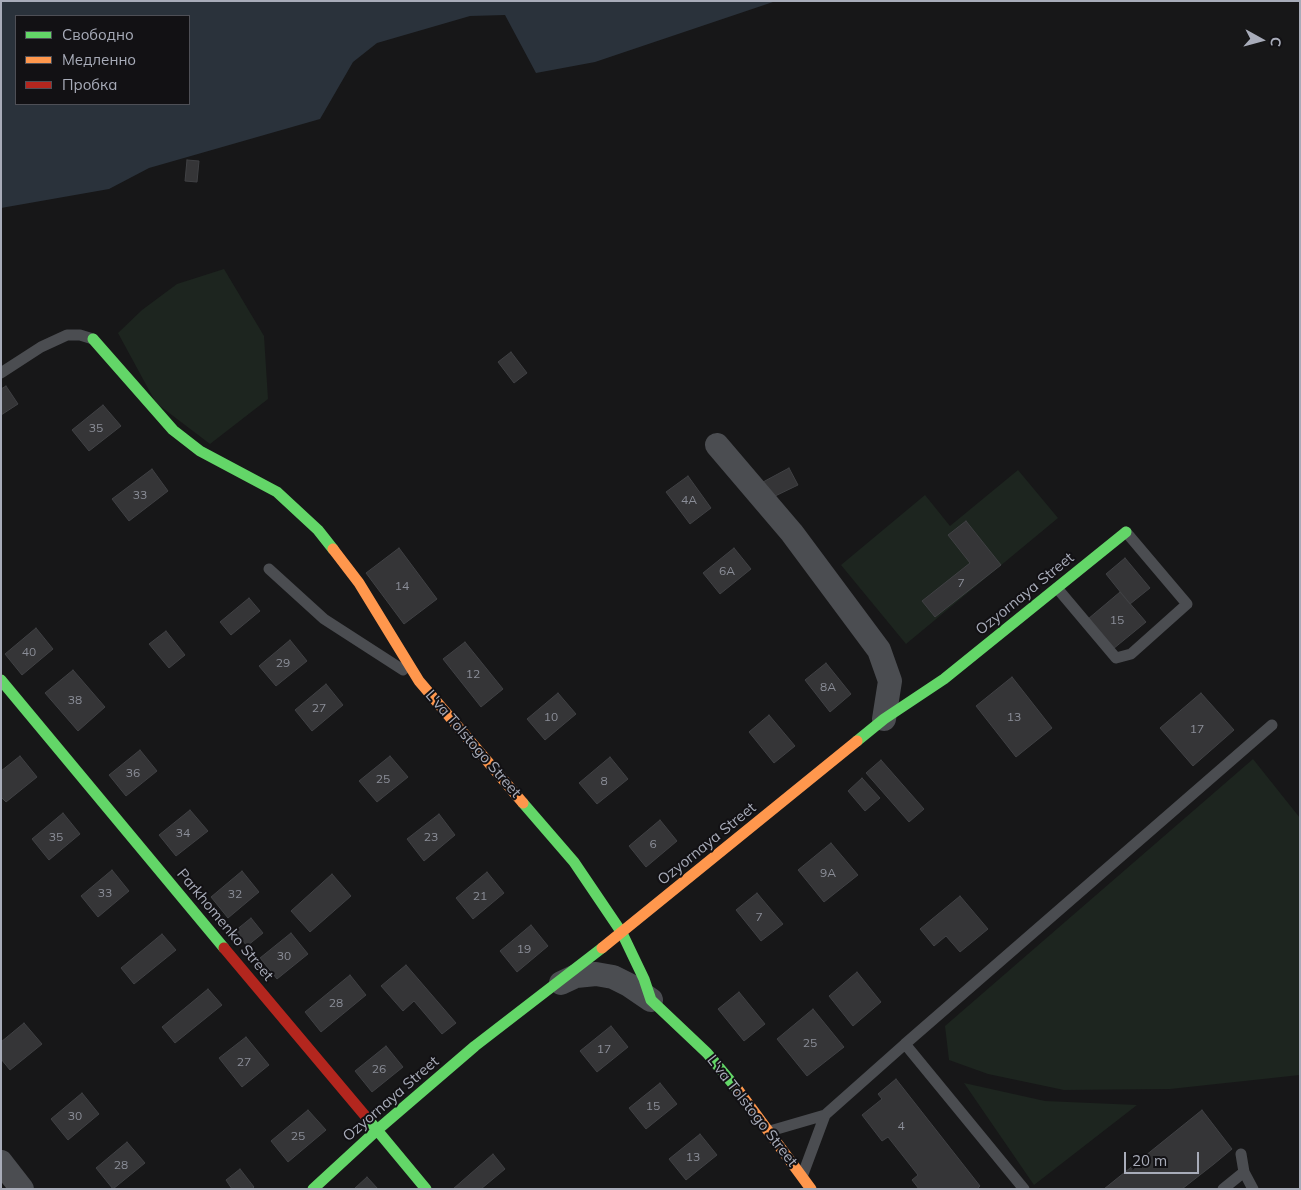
<!DOCTYPE html>
<meta charset="utf-8">
<style>
body{margin:0}
#map{position:relative;width:1301px;height:1190px;overflow:hidden;background:#171718;font-family:Mulish,sans-serif}
canvas{display:block}
.frame{position:absolute;inset:0;border:2px solid #a8acb9;pointer-events:none}
.legend{position:absolute;left:15px;top:15px;width:175px;height:90px;box-sizing:border-box;background:#121114;border:1px solid #4e4f56;margin:0;padding:6px 9px;list-style:none;font-size:15px;color:#a8acb9}
.legend li{display:flex;align-items:center;gap:10px;height:25px}
.legend b{width:25px;border:1px solid #4e4f56}
.north{position:absolute;left:1236px;top:15px;width:50px;height:50px;-webkit-text-stroke:4px #121114;paint-order:stroke;rotate:97deg;font-size:14px;font-weight:700;line-height:20px;text-align:center;color:#a8acb9}
.north::after{content:'';display:block;margin:auto;width:18px;height:22px;background:#a8acb9;clip-path:polygon(50% 0,100% 100%,50% 72%,0 100%)}
.scale{position:absolute;left:1124px;top:1152px;width:75px;height:22px;box-sizing:border-box;border:2px solid #a8acb9;border-top:0;padding-left:6px;font-size:15px;line-height:18px;white-space:nowrap;color:#a8acb9;-webkit-text-stroke:4px #121114;paint-order:stroke}
</style>
<div id="map">
<canvas width="1301" height="1190"></canvas>
<div class="frame"></div>
<ul class="legend">
<li><b style="height:6px;background:#63d668"></b>Свободно</li>
<li><b style="height:6px;background:#ff974d"></b>Медленно</li>
<li><b style="height:6px;background:#b3261e"></b>Пробка</li>
</ul>
<div class="north">С</div>
<div class="scale">20 m</div>
</div>
<script>
const context = document.querySelector('canvas').getContext('2d');
context.lineJoin = 'round';
function paint(path, color) {
  context.fillStyle = color;
  context.fill(path, 'evenodd');
}
function poly(rows) {
  const path = new Path2D();
  for (const r of rows) {
    path.moveTo(r[0], r[1]);
    for (let i = 2; i < r.length; i += 2) path.lineTo(r[i], r[i + 1]);
  }
  return path;
}
function strokePath(path, color, width, dash) {
  context.strokeStyle = color;
  context.lineWidth = width;
  context.lineCap = dash ? 'butt' : 'round';
  context.setLineDash(dash || []);
  context.stroke(path);
}
function write(font, color, halo, rows, align = 'center') {
  context.font = font + ' Mulish,sans-serif';
  context.lineWidth = 4;
  context.setLineDash([]);
  context.textBaseline = 'middle';
  context.strokeStyle = halo;
  context.fillStyle = color;
  for (const [text, x, y, turn = 0] of rows) {
    context.save();
    context.translate(x, y);
    context.rotate((+turn || 0) * Math.PI / 180);
    context.textAlign = isNaN(turn) ? turn : align;
    if (halo) context.strokeText(text, 0, 0);
    context.fillText(text, 0, 0);
    context.restore();
  }
}
const green = poly([
 [224,269,264,336,268,399,210,444,156,403,118,333,142,310,177,284],
 [1018,470,1058,518,906,644,841,565,925,495,950,526],
 [1253,759,1300,818,1300,1075,1170,1089,1064,1090,988,1074,949,1060,945,1026],
 [964,1083,1045,1101,1137,1105,1034,1185]
]);
const water = poly([
 [1,1,776,1,595,62,536,73,505,15,470,16,377,43,353,62,320,119,149,168,109,189,1,208],
 [16,16,189,16,189,104,16,104]
]);
const building = poly([
 [187,160,199,161,197,182,185,181,187,160],
 [511,352,527,373,514,383,498,362,511,352],
 [6,386,18,404,1,415,1,389,6,386],
 [103,405,121,426,89,451,72,430,103,405],
 [789,468,798,485,771,498,763,482,789,468],
 [152,469,168,491,129,521,112,499,152,469],
 [688,476,711,508,690,524,666,492,688,476],
 [966,521,1001,565,935,617,922,601,970,563,948,535,966,521],
 [399,548,437,599,404,624,366,573,399,548],
 [734,548,751,569,720,594,703,573,734,548],
 [1125,558,1150,588,1130,604,1106,574,1125,558],
 [1120,592,1146,622,1113,649,1088,619,1120,592],
 [249,598,260,611,231,635,220,622,249,598],
 [36,628,53,649,22,675,5,654,36,628],
 [166,631,185,655,169,668,149,644,166,631],
 [290,640,307,661,276,686,259,666,290,640],
 [465,642,503,689,481,707,443,659,465,642],
 [826,663,851,694,830,712,805,680,826,663],
 [73,670,105,707,78,731,45,693,73,670],
 [1012,677,1052,728,1016,757,976,706,1012,677],
 [326,684,343,705,312,731,295,710,326,684],
 [558,693,576,714,545,740,527,719,558,693],
 [1201,693,1234,730,1193,766,1160,728,1201,693],
 [769,715,795,746,774,763,749,732,769,715],
 [140,750,157,771,126,796,109,775,140,750],
 [20,756,37,777,6,802,1,797,1,771,20,756],
 [390,756,408,777,377,802,359,781,390,756],
 [610,757,628,779,597,804,579,783,610,757],
 [881,760,924,809,909,822,866,773,881,760],
 [862,778,880,798,865,811,848,791,862,778],
 [190,810,208,831,176,856,159,835,190,810],
 [63,813,80,834,49,860,32,839,63,813],
 [439,814,455,835,424,861,407,839,439,814],
 [660,820,677,841,646,867,629,846,660,820],
 [831,843,858,875,824,902,798,870,831,843],
 [112,870,129,891,98,917,81,896,112,870],
 [242,871,259,892,228,918,211,897,242,871],
 [487,872,504,893,473,919,456,898,487,872],
 [332,874,351,896,310,932,291,911,332,874],
 [757,893,783,924,761,941,736,910,757,893],
 [960,896,988,929,960,952,946,936,934,946,920,929,960,896],
 [251,918,263,933,247,946,235,931,251,918],
 [531,925,548,946,517,972,500,951,531,925],
 [291,933,308,954,277,979,260,958,291,933],
 [162,934,176,950,134,984,121,968,162,934],
 [406,965,456,1023,442,1034,414,1001,403,1011,381,986,406,965],
 [857,972,881,1002,853,1026,829,996,857,972],
 [350,975,366,995,321,1032,305,1012,350,975],
 [208,989,222,1005,175,1043,162,1027,208,989],
 [739,992,765,1024,744,1041,718,1009,739,992],
 [813,1009,844,1047,807,1076,777,1039,813,1009],
 [24,1023,42,1044,10,1070,1,1059,1,1042,24,1023],
 [611,1026,628,1047,597,1072,580,1051,611,1026],
 [246,1037,269,1065,242,1087,219,1058,246,1037],
 [386,1046,403,1067,372,1092,355,1071,386,1046],
 [896,1079,980,1186,977,1189,919,1189,912,1180,918,1175,888,1137,882,1141,862,1115,882,1099,878,1094,896,1079],
 [660,1083,677,1104,646,1129,629,1108,660,1083],
 [82,1093,99,1114,68,1140,51,1119,82,1093],
 [308,1110,326,1130,288,1162,271,1141,308,1110],
 [1202,1110,1232,1149,1214,1164,1182,1189,1104,1189,1202,1110],
 [700,1134,717,1155,686,1180,669,1159,700,1134],
 [127,1142,145,1163,113,1189,96,1168,127,1142],
 [493,1154,505,1169,481,1189,453,1189,493,1154],
 [240,1169,254,1187,252,1189,232,1189,226,1180,240,1169],
 [367,1177,378,1189,354,1189,367,1177]
]);
const lane = poly([
 [1,373,41,347,67,335,80,335,93,339],
 [269,569,324,619,403,670],
 [1057,588,1116,658,1131,654,1187,604,1126,532],
 [905,1044,1272,725],
 [770,1131,825,1115,905,1044,1024,1189],
 [1244,1172,1253,1189],
 [803,1174,825,1115],
 [1223,1189,1244,1172,1241,1154]
]);
const street = poly([
 [717,445,792,533,879,650,890,681,884,719],
 [561,983,576,976,596,974,613,977,629,985,651,1000],
 [1,1162,22,1189]
]);
const fast = poly([
 [93,339,173,430,200,451,277,492,318,530,333,549],
 [1,680,224,948],
 [857,741,884,719,944,679,1126,532],
 [523,803,574,862,622,933,644,979,651,1000,707,1053,738,1090],
 [367,1118,426,1189],
 [313,1189,376,1131,475,1046,602,948]
]);
const slow = poly([
 [333,549,359,583,419,681,523,803],
 [602,948,857,741],
 [738,1090,811,1189]
]);
const jam = poly([
 [224,948,367,1118]
]);
const numberNames = [
 ["35",96,428],
 ["33",140,495],
 ["4А",689,500],
 ["6А",727,571],
 ["7",961,583],
 ["14",402,586],
 ["15",1117,620],
 ["40",29,652],
 ["29",283,663],
 ["12",473,674],
 ["8А",828,687],
 ["38",75,700],
 ["27",319,708],
 ["10",551,717],
 ["13",1014,717],
 ["17",1197,729],
 ["36",133,773],
 ["25",383,779],
 ["8",604,781],
 ["34",183,833],
 ["35",56,837],
 ["23",431,837],
 ["6",653,844],
 ["9А",828,873],
 ["33",105,893],
 ["32",235,894],
 ["21",480,896],
 ["7",759,917],
 ["19",524,949],
 ["30",284,956],
 ["28",336,1003],
 ["25",810,1043],
 ["17",604,1049],
 ["27",244,1062],
 ["26",379,1069],
 ["15",653,1106],
 ["30",75,1116],
 ["4",901,1126],
 ["25",298,1136],
 ["13",693,1157],
 ["28",121,1165]
];
const streetNames = [
 ["Ozyornaya Street",1025,594,-39],
 ["L'va Tolstogo Street",473,744,49],
 ["Ozyornaya Street",707,844,-39],
 ["Parkhomenko Street",225,925,50],
 ["Ozyornaya Street",391,1099,-41],
 ["L'va Tolstogo Street",752,1111,52]
];
paint(green, '#1d251f');
paint(water, '#2a323b');
paint(building, '#353537');
strokePath(building, '#404144', 1);
strokePath(lane, '#4b4d51', 11);
strokePath(street, '#4b4d51', 24);
strokePath(fast, '#63d668', 11);
strokePath(slow, '#ff974d', 11);
strokePath(jam, '#b3261e', 11);
write('12px', '#8b8e98', null, numberNames);
write('15px', '#a8acb9', '#121114', streetNames);
</script>
